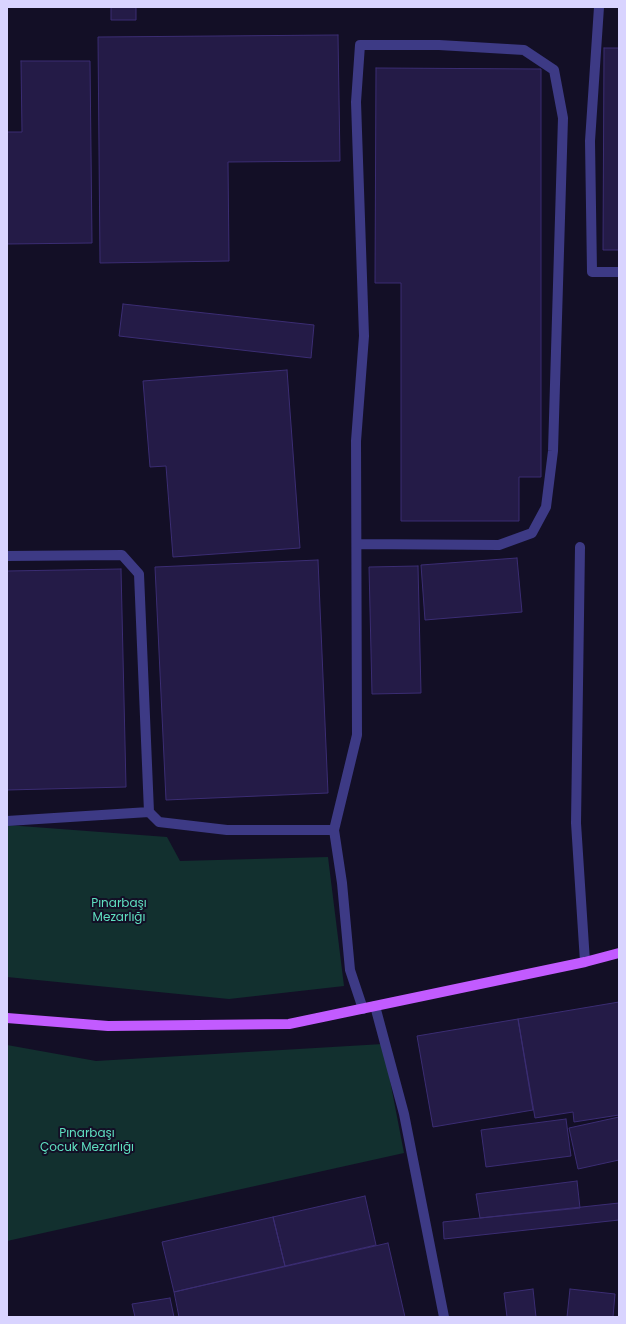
<!DOCTYPE html>
<meta charset="utf-8">
<style>
body{margin:0}
#map{position:relative;width:626px;height:1324px;overflow:hidden;background:#130f26;font-family:Poppins,sans-serif}
canvas{display:block}
.frame{position:absolute;inset:0;border:8px solid #d9d4ff;pointer-events:none}
</style>
<div id="map">
<canvas width="626" height="1324"></canvas>
<div class="frame"></div>
</div>
<script>
const context = document.querySelector('canvas').getContext('2d');
context.lineJoin = 'round';
function paint(path, color) {
  context.fillStyle = color;
  context.fill(path, 'evenodd');
}
function poly(rows) {
  const path = new Path2D();
  for (const r of rows) {
    path.moveTo(r[0], r[1]);
    for (let i = 2; i < r.length; i += 2) path.lineTo(r[i], r[i + 1]);
  }
  return path;
}
function strokePath(path, color, width, dash) {
  context.strokeStyle = color;
  context.lineWidth = width;
  context.lineCap = dash ? 'butt' : 'round';
  context.setLineDash(dash || []);
  context.stroke(path);
}
function write(font, color, halo, rows, align = 'center') {
  context.font = font + ' Poppins,sans-serif';
  context.lineWidth = 4;
  context.setLineDash([]);
  context.textBaseline = 'middle';
  context.strokeStyle = halo;
  context.fillStyle = color;
  for (const [text, x, y, turn = 0] of rows) {
    context.save();
    context.translate(x, y);
    context.rotate((+turn || 0) * Math.PI / 180);
    context.textAlign = isNaN(turn) ? turn : align;
    if (halo) context.strokeText(text, 0, 0);
    context.fillText(text, 0, 0);
    context.restore();
  }
}
const green = poly([
 [7,825,167,837,180,861,328,857,344,986,229,999,7,977],
 [383,1044,404,1153,7,1241,7,1045,96,1061]
]);
const building = poly([
 [111,7,136,7,136,20,111,20,111,7],
 [338,35,340,161,228,162,229,261,100,263,98,37,338,35],
 [604,48,619,48,619,250,603,250,604,48],
 [21,61,90,61,92,243,7,244,7,132,22,132,21,61],
 [376,68,541,69,541,477,519,477,519,521,401,521,401,283,375,283,376,68],
 [123,304,314,325,311,358,119,336,123,304],
 [287,370,300,548,173,557,166,466,150,467,143,381,287,370],
 [517,558,522,612,425,620,421,565,517,558],
 [318,560,328,793,166,800,155,567,318,560],
 [418,566,421,693,372,694,369,567,418,566],
 [121,569,126,787,7,790,7,571,121,569],
 [619,1002,619,1115,574,1122,573,1112,535,1118,518,1019,619,1002],
 [518,1019,533,1110,433,1127,417,1036,518,1019],
 [619,1117,619,1160,578,1169,569,1128,619,1117],
 [566,1119,571,1156,486,1167,481,1130,566,1119],
 [577,1181,580,1208,480,1218,476,1194,577,1181],
 [365,1196,376,1245,285,1266,273,1217,365,1196],
 [619,1203,619,1220,444,1239,443,1222,619,1203],
 [273,1217,285,1266,174,1292,162,1242,273,1217],
 [388,1243,405,1317,179,1317,174,1292,388,1243],
 [533,1289,536,1317,507,1317,504,1293,533,1289],
 [570,1289,615,1294,613,1317,567,1317,570,1289],
 [170,1298,174,1317,135,1317,132,1304,170,1298]
]);
const minor = poly([
 [599,7,590,141,592,272,619,272],
 [357,544,499,545,532,533,546,507,553,451,563,118,554,70,524,50,439,45,360,45,356,102,364,336,356,441,357,735,334,830,342,883,350,970,363,1009],
 [580,547,576,823,585,962],
 [7,556,122,555,139,574,149,812,159,822,227,830,334,830],
 [7,821,149,812],
 [375,1006,404,1114,444,1317]
]);
const major = poly([
 [7,1018,108,1026,289,1024,585,962,619,953]
]);
const parkNames = [
 ["Pınarbaşı",119,904],
 ["Mezarlığı",119,918],
 ["Pınarbaşı",87,1134],
 ["Çocuk Mezarlığı",87,1148]
];
paint(green, '#12302f');
paint(building, '#241b47');
strokePath(building, '#3b2d73', 1);
strokePath(minor, '#3d3a85', 10);
strokePath(major, '#c25bff', 10);
write('12px', '#5fe0c0', '#130f26', parkNames);
</script>
